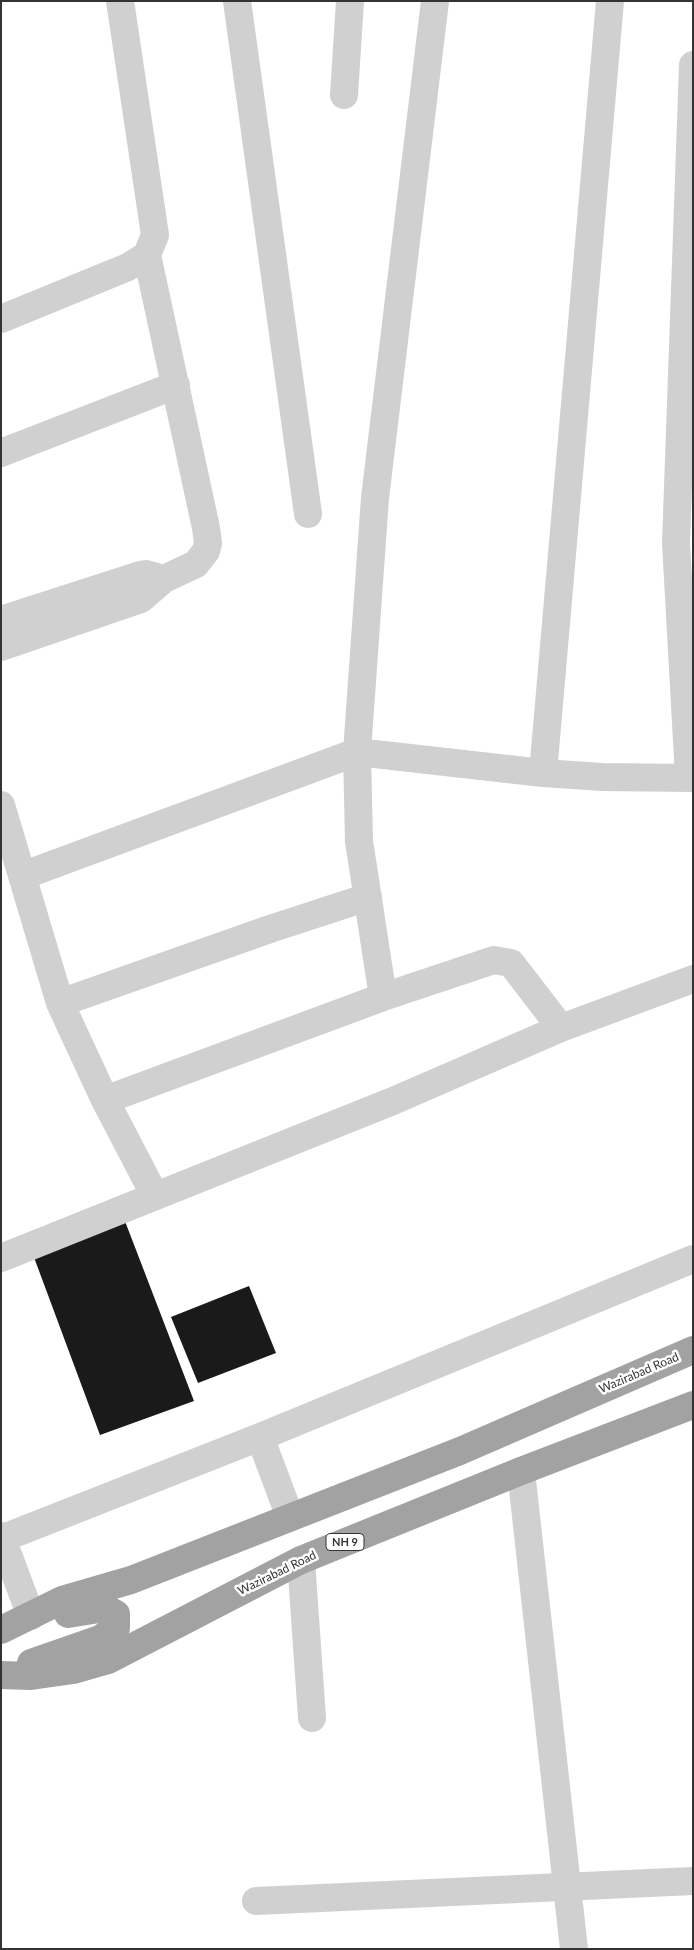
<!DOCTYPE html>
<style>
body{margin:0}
#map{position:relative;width:694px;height:1950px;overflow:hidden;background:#fff;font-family:Lato,sans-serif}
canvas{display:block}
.frame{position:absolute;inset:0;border:2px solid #333;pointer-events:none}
</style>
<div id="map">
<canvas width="694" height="1950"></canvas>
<div class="frame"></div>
</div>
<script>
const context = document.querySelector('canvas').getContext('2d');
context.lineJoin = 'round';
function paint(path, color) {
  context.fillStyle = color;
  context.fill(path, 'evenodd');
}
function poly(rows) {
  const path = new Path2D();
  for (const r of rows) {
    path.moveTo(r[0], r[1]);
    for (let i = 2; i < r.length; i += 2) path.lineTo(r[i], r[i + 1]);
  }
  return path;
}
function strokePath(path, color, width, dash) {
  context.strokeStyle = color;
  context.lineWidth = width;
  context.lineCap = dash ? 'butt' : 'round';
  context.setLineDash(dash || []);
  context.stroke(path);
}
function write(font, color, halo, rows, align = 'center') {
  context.font = font + ' Lato,sans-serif';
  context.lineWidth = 5;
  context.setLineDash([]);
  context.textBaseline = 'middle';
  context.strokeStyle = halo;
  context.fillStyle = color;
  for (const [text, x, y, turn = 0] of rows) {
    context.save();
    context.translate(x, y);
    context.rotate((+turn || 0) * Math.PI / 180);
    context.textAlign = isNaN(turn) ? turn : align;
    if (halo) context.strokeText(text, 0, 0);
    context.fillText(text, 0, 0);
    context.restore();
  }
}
const building = poly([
 [123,1216,194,1401,100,1435,32,1252],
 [249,1286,276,1353,198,1383,171,1317]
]);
const minor = poly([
 [237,1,308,514],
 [344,95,350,1],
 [1,319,128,267,147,255,155,235,120,1],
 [1,453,176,385],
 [1,620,140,575,146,574,164,579],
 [1,647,141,599,164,579,196,564,206,551,208,543,206,528,147,255],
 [543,773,610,1],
 [689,777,676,543,693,65],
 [1,805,60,1003,105,1100,155,1196],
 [22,876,357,752,543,773,602,777,693,778],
 [383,997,359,841,357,752,375,498,435,1],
 [60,1003,270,929,368,897],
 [105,1100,383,997,494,960,511,963,561,1028],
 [1,1258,393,1101,561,1028,693,979],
 [260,1437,290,1517],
 [521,1471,574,1949],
 [1,1536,31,1616],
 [1,1539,260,1437,693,1259],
 [301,1560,312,1718],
 [256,1901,693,1881]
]);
const trunk = poly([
 [1,1630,62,1600,131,1580,460,1451,693,1350],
 [31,1663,100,1639,116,1628,116,1614,105,1608,68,1614],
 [1,1675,31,1676,73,1670,108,1660,301,1560,521,1471,693,1405]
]);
const shields = [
 [345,1542,38]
];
const shieldNames = [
 ["NH 9",345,1542]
];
const streetNames = [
 ["Wazirabad Road",639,1373,-23],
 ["Wazirabad Road",277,1573,-26]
];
paint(building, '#1a1a1a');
strokePath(minor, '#d0d0d0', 28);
strokePath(trunk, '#a2a2a2', 28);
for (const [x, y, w] of shields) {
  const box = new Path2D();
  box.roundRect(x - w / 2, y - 8.5, w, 17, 4);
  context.fillStyle = '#fff';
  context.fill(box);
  strokePath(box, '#333', 1);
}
write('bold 11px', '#333', null, shieldNames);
write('12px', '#333', '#fff', streetNames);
</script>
